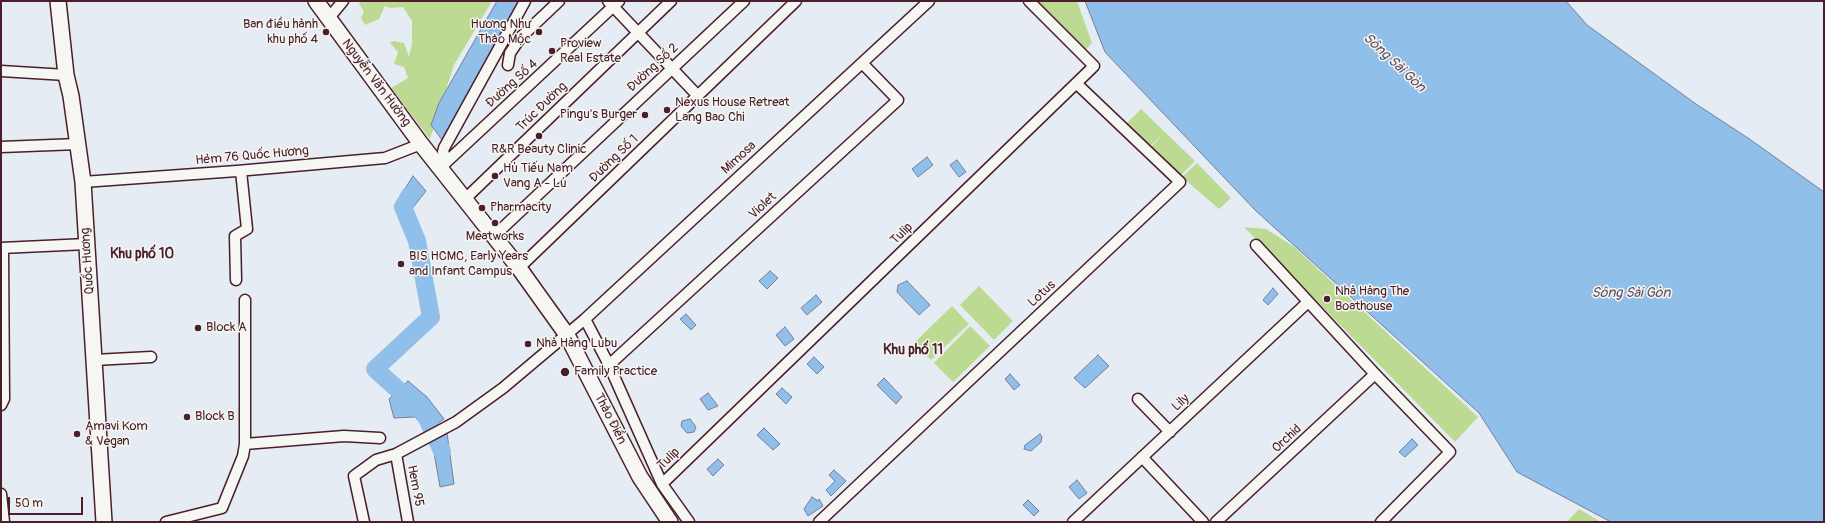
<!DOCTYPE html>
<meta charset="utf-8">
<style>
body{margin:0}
#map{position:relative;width:1825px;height:523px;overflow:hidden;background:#e6ecf4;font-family:Pangolin,sans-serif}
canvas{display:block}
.frame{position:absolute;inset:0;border:2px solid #4a1f2b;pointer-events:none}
.scale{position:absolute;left:8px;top:497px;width:75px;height:18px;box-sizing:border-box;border:2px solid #4a1f2b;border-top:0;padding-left:5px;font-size:12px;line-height:14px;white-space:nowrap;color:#4a1f2b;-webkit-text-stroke:3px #f6f6f2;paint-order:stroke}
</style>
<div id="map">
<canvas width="1825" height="523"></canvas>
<div class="frame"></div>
<div class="scale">50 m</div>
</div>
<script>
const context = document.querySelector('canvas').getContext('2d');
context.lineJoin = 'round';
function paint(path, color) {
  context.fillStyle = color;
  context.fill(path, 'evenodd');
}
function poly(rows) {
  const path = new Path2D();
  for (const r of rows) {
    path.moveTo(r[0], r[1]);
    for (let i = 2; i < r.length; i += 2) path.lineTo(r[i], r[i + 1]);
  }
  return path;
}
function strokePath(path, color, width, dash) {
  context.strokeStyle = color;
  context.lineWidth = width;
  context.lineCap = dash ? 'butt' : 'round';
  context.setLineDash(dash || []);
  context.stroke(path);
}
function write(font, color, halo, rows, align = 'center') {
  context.font = font + ' Pangolin,sans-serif';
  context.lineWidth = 3;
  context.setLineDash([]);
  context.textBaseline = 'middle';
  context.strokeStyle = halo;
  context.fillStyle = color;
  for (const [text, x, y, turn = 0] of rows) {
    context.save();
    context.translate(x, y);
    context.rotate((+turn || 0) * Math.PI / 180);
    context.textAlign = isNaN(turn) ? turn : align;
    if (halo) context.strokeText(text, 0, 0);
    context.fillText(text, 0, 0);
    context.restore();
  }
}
const green = poly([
 [361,1,492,1,454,65,430,139,391,88,408,78,404,67,394,64,398,52,390,43,393,41,404,43,409,57,412,43,412,21,403,7,390,8,385,6,379,19,365,25,361,18,364,11,359,4],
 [1036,1,1077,1,1092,43,1085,51],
 [1141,109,1195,161,1180,176,1150,148,1164,133,1149,147,1126,124],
 [1197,163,1231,198,1219,209,1182,177],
 [1244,227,1266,229,1293,246,1478,417,1455,442],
 [979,286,1013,321,994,340,960,305],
 [952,306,969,324,931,360,914,343],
 [970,326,990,346,953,382,934,363],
 [1579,509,1601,522,1567,522]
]);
const water = poly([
 [497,1,522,1,445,139,442,140,431,125,439,103,497,1],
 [1085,1,1566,1,1587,25,1696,104,1748,138,1824,192,1824,522,1611,522,1517,472,1479,413,1255,210,1105,52,1085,1],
 [927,157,933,165,918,177,912,169,927,157],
 [957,160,966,172,959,177,950,165,957,160],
 [413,176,426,191,403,220,394,206,413,176],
 [770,271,778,278,767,289,759,281,770,271],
 [907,281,930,305,919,315,897,292,898,285,907,281],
 [1273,288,1278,294,1268,305,1263,300,1273,288],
 [816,295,822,302,807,315,801,308,816,295],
 [686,314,696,325,691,330,680,319,686,314],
 [785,327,794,339,785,346,776,335,785,327],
 [1098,355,1109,366,1085,388,1074,378,1098,355],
 [814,357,824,367,817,374,807,364,814,357],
 [1010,374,1020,385,1014,390,1005,379,1010,374],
 [884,378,902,397,896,404,877,385,884,378],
 [408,381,427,397,444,419,427,430,415,417,394,418,389,399,408,381],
 [782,388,792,397,786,404,776,394,782,388],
 [708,393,718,406,708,410,700,399,708,393],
 [690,419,696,427,694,432,687,433,681,426,682,421,690,419],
 [764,428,780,444,773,450,757,435,764,428],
 [447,433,454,484,440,487,432,441,447,433],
 [1040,434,1042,437,1041,442,1031,451,1024,449,1025,445,1040,434],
 [1412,439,1418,445,1405,457,1399,452,1412,439],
 [718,459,724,465,713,476,707,469,718,459],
 [834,470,846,481,831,496,826,490,835,481,829,475,834,470],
 [1077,480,1087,493,1079,499,1069,487,1077,480],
 [812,497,818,501,819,499,823,506,808,516,804,509,812,497],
 [1028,500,1039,511,1034,516,1023,505,1028,500]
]);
const river = poly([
 [410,195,403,207,417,241,431,317,375,369,425,414,442,451]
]);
const street = poly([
 [608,1,698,96],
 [328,19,343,1],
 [508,65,510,53,521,37,559,1],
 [1,71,66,75],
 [1,147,78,144],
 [447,161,443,152,444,148,525,1],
 [440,168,619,1],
 [83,182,237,171,385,158,421,144],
 [465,199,671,1],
 [494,236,744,1],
 [1256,245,1375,374,1450,452,1381,522],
 [1,248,87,244],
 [519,268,796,1],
 [236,280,235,236,247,229,241,171],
 [585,319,609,365,662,484,689,522],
 [94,360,151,357],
 [609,365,898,100,862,63],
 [1138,399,1170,432],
 [1,405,4,399,3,248],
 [245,444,344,436,380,438],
 [396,454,408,522],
 [1142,457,1203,522],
 [662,484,1094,66,1029,1],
 [1,494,4,522],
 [166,522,222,508,243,456,245,444,245,300],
 [364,522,354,476,376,460,396,454,456,422,503,388,585,319,929,1],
 [819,522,1180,182,1077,84],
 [1073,522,1308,302],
 [1216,522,1375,374]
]);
const secondary = poly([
 [58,1,66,75,71,96,83,182,104,522],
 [316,1,421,144,519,268,567,335,640,477,670,522]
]);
const markers = [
 [326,32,4,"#4a1f2b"],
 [539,32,4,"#4a1f2b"],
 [552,51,4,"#4a1f2b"],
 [667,110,4,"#4a1f2b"],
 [645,115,4,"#4a1f2b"],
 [539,136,4,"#4a1f2b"],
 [495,176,4,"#4a1f2b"],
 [482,208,4,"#4a1f2b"],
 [495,223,4,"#4a1f2b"],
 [401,264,4,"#4a1f2b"],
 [1327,299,4,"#4a1f2b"],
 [198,328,4,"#4a1f2b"],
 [528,344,4,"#4a1f2b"],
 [565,372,5,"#4a1f2b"],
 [187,417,4,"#4a1f2b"],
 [77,434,4,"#4a1f2b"]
];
const poiNames = [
 ["Ban điều hành",318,25,"right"],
 ["khu phố 4",318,40,"right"],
 ["Hương Như",531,25,"right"],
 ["Thảo Mộc",531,40,"right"],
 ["Proview",560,44],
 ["Real Estate",560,59],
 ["Nexus House Retreat",675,103],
 ["Lang Bao Chi",675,118],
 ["Pingu's Burger",637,115,"right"],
 ["R&R Beauty Clinic",539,150,"center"],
 ["Hủ Tiếu Nam",503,169],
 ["Vang A - Lú",503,184],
 ["Pharmacity",490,208],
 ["Meatworks",495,237,"center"],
 ["BIS HCMC, Early Years",409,257],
 ["and Infant Campus",409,272],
 ["Nhà Hàng The",1335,292],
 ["Boathouse",1335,307],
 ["Block A",206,328],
 ["Nhà Hàng Lubu",536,344],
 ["Family Practice",574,372],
 ["Block B",195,417],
 ["Amavi Kom",85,427],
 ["& Vegan",85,442]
];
const streetNames = [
 ["Đường Số 2",653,68,-43],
 ["Nguyễn Văn Hưởng",376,83,53],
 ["Đường Số 4",512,84,-42],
 ["Trúc Đường",542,107,-44],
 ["Hẻm 76 Quốc Hương",252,156,-5],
 ["Mimosa",739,158,-43],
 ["Đường Số 1",614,159,-44],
 ["Violet",763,206,-43],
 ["Tulip",902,234,-44],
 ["Quốc Hương",88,261,-94],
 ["Lotus",1042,294,-43],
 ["Lily",1181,403,-43],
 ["Thảo Điền",610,419,63],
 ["Orchid",1287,439,-43],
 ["Tulip",669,459,-44],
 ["Hem 95",415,486,79]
];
const waterNames = [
 ["Sông Sài Gòn",1394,63,43],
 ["Sông Sài Gòn",1631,293]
];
const neighbourhoodNames = [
 ["Khu phố 10",142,254],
 ["Khu phố 11",913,350]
];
paint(green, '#bdda92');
paint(water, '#90bfea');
strokePath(water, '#747f9e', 1);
strokePath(river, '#90bfea', 18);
strokePath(street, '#4a1f2b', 13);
strokePath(secondary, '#4a1f2b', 18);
strokePath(street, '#f6f6f2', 10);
strokePath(secondary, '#f6f6f2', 15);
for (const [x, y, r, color] of markers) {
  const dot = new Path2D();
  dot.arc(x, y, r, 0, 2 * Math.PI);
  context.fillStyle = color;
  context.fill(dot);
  strokePath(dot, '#f6f6f2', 1.5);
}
write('13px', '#4a1f2b', '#f6f6f2', poiNames, 'left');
write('13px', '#4a1f2b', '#f6f6f2', streetNames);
write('italic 14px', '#5f4f64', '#f6f6f2', waterNames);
write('bold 14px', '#4a1f2b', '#f6f6f2', neighbourhoodNames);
</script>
